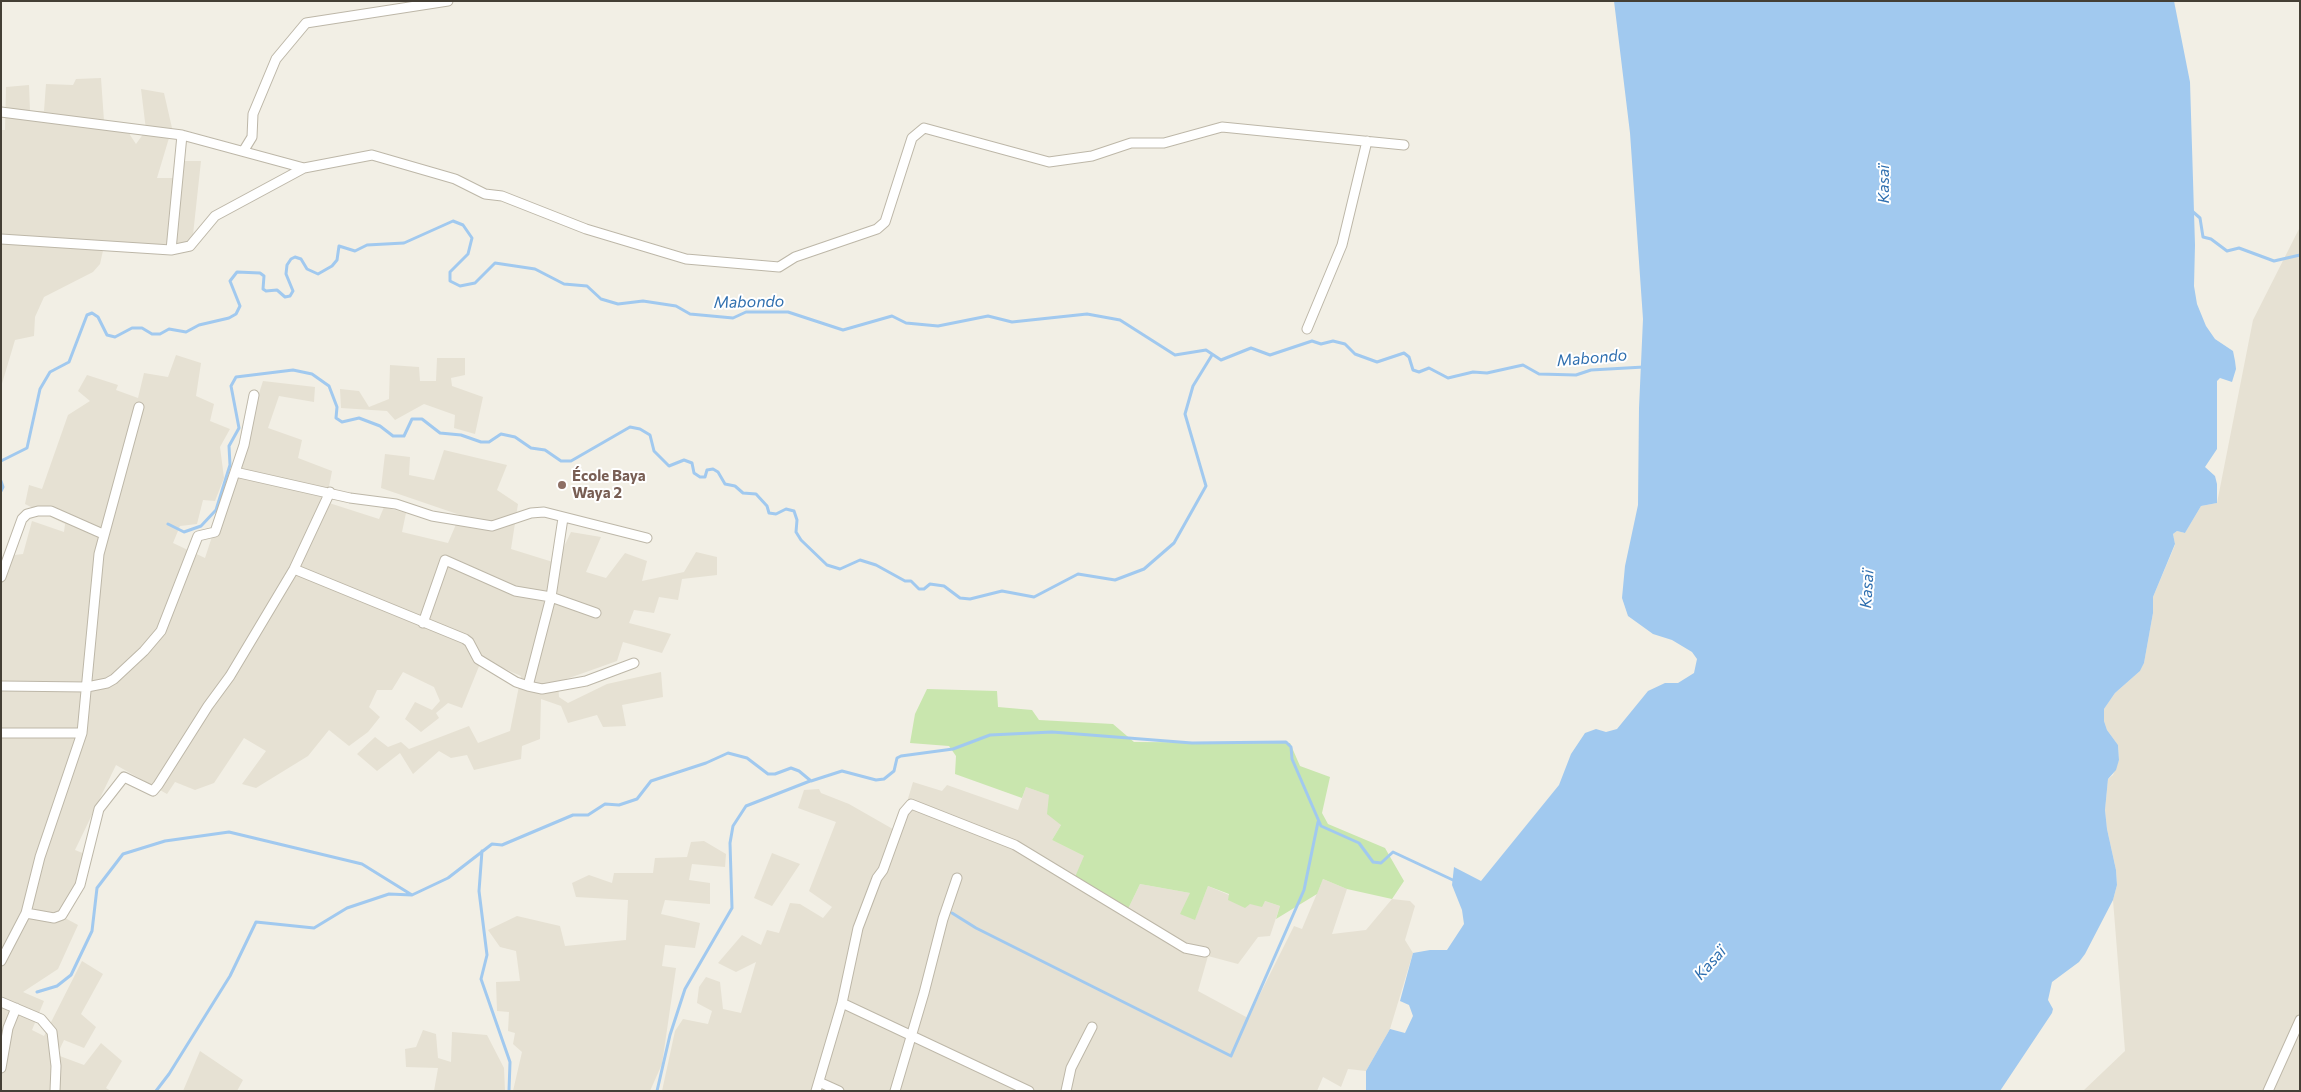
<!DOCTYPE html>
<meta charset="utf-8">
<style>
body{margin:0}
#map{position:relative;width:2301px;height:1092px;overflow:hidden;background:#f2efe5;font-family:Commissioner,sans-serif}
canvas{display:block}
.frame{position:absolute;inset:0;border:2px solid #443f35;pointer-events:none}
</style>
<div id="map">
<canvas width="2301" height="1092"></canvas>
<div class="frame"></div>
</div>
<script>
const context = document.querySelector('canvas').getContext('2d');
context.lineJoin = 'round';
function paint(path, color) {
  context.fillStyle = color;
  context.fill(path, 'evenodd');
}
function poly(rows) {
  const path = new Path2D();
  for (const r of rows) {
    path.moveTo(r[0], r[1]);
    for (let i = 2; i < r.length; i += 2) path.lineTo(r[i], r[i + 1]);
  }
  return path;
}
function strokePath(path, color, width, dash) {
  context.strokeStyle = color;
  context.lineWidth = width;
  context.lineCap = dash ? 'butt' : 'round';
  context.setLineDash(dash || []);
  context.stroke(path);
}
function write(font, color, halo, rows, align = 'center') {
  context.font = font + ' Commissioner,sans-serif';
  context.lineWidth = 4;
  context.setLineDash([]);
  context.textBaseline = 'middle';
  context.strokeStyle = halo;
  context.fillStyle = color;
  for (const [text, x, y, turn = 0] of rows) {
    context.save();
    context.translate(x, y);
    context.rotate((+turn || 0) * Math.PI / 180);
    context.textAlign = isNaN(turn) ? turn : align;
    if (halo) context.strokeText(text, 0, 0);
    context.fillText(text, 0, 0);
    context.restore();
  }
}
const residential = poly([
 [101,78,104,121,132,127,130,135,136,144,146,130,141,89,164,93,172,128,157,178,173,178,177,161,201,161,192,244,104,246,100,264,93,272,44,297,35,317,34,336,15,340,1,387,1,130,5,130,6,87,29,85,30,111,44,111,46,84,73,85,76,79],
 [2300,227,2300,1091,2083,1091,2125,1051,2113,900,2117,885,2116,870,2107,829,2105,810,2108,779,2113,775,2119,760,2118,745,2107,730,2104,721,2104,709,2115,693,2140,671,2144,663,2153,613,2153,597,2175,545,2173,534,2177,531,2185,533,2201,506,2217,503,2253,320],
 [176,355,201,363,196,396,214,404,210,421,230,429,220,447,224,478,215,501,203,500,197,524,180,526,173,543,205,558,263,381,315,387,314,402,279,396,268,428,302,440,298,458,332,471,326,502,379,519,384,507,406,513,402,532,448,543,460,515,381,488,385,454,410,457,409,475,434,480,444,450,507,465,497,490,518,504,511,549,556,563,571,532,601,537,586,572,606,578,625,553,647,561,642,581,684,572,696,552,717,557,717,575,682,579,678,600,659,597,654,613,634,610,629,623,671,634,662,653,623,642,617,661,558,682,559,697,568,703,607,684,661,672,663,697,622,705,626,726,603,727,597,715,568,723,561,706,541,699,540,739,522,746,521,759,474,770,467,755,451,758,439,751,413,774,400,753,377,771,357,754,375,737,388,747,401,742,409,749,469,726,478,743,510,731,521,676,482,659,462,708,448,703,436,713,439,718,421,732,405,719,415,702,432,710,440,701,434,687,403,672,392,690,377,690,369,707,380,717,368,732,349,746,329,730,308,756,256,788,242,784,266,751,244,738,214,783,195,790,175,782,167,794,116,765,75,850,90,856,65,918,78,925,58,969,23,992,44,1001,32,1030,44,1036,82,961,103,974,81,1014,96,1027,84,1048,64,1040,57,1055,84,1065,101,1043,122,1061,106,1088,111,1091,1,1091,1,568,5,556,23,554,32,521,64,532,65,524,25,504,29,485,42,489,68,415,90,401,78,391,87,375,118,385,116,390,138,398,144,373,168,377],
 [437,358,465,358,465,375,451,378,452,386,483,397,475,434,454,428,455,415,424,404,395,420,387,411,341,408,340,389,359,391,369,407,389,399,390,365,419,367,420,381,436,381],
 [913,782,942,791,947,785,1018,810,1026,787,1050,795,1061,825,1052,840,1084,856,1128,909,1140,884,1190,893,1195,919,1208,886,1250,904,1265,901,1280,906,1270,936,1258,937,1238,964,1208,956,1198,991,1248,1018,1294,926,1302,929,1323,879,1347,889,1332,934,1366,930,1392,899,1410,901,1415,906,1405,940,1413,953,1390,1029,1366,1071,1348,1069,1341,1087,1323,1077,1317,1091,662,1091,675,1031,683,1019,708,1024,712,1011,697,1003,699,987,706,977,720,982,723,1009,741,1013,756,962,736,972,718,963,742,935,761,945,767,930,779,933,790,903,800,904,823,918,832,907,809,891,836,822,798,808,804,790,819,789,821,793,849,804,898,832],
 [704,841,726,854,725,867,692,864,689,880,710,883,710,904,665,900,661,914,700,923,695,948,665,945,662,966,676,968,662,1064,650,1091,513,1091,522,1052,513,1044,515,1033,508,1031,509,1012,497,1011,496,982,520,981,516,951,500,947,488,930,517,916,560,926,565,946,626,940,628,900,576,897,572,883,589,875,612,883,614,873,653,873,655,858,687,857,691,842],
 [772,853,800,864,772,906,754,898],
 [423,1030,436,1034,438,1058,451,1062,452,1032,487,1035,504,1068,505,1091,434,1091,438,1068,406,1067,405,1049,416,1047],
 [200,1051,243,1080,237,1091,183,1091]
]);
const green = poly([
 [927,689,997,691,998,707,1032,710,1039,720,1113,724,1134,742,1290,743,1300,766,1330,777,1322,813,1328,824,1385,848,1404,881,1392,899,1347,889,1323,879,1317,894,1276,919,1280,906,1265,901,1262,907,1250,904,1245,908,1228,900,1229,894,1208,886,1195,920,1180,914,1190,893,1140,884,1128,909,1075,877,1084,856,1052,840,1061,825,1047,814,1049,795,1026,787,1022,798,955,774,956,756,949,746,910,743,915,714]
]);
const water = poly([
 [1614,1,2174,1,2190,82,2195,245,2194,286,2197,304,2206,326,2215,339,2233,351,2235,361,2236,369,2232,382,2220,378,2217,381,2217,449,2205,467,2215,476,2217,484,2217,503,2201,506,2185,533,2177,531,2173,534,2175,544,2153,597,2153,613,2144,663,2140,671,2115,693,2104,709,2104,721,2107,730,2118,745,2119,760,2116,770,2108,779,2105,810,2107,829,2116,870,2117,885,2113,900,2085,954,2079,962,2052,982,2048,1000,2053,1009,2052,1013,2000,1091,1366,1091,1366,1071,1390,1029,1405,1033,1413,1016,1409,1005,1400,1001,1413,953,1430,950,1447,950,1464,924,1462,910,1452,885,1454,867,1481,881,1559,785,1571,754,1585,733,1596,729,1606,732,1617,729,1648,691,1665,683,1678,683,1694,673,1697,659,1692,652,1672,640,1653,634,1628,616,1622,598,1625,566,1638,505,1639,408,1643,319,1630,133]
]);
const stream = poly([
 [2192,211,2200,218,2203,237,2211,239,2227,251,2239,248,2274,261,2300,255],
 [1,461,27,448,40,389,50,372,69,362,87,315,92,313,98,317,107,335,115,337,132,328,142,328,152,334,160,334,169,329,186,332,199,325,229,318,236,314,240,306,230,281,237,272,260,273,264,276,263,289,266,291,277,290,285,297,290,296,293,291,286,274,287,265,291,259,295,257,301,259,307,269,318,274,332,266,337,260,339,246,355,251,367,245,404,243,453,221,463,225,472,238,468,254,450,272,450,281,460,286,475,283,495,263,535,269,564,284,587,286,601,299,618,304,643,301,676,306,690,314,733,318,746,312,788,312,843,330,892,316,906,323,938,326,988,316,1012,322,1087,314,1120,320,1175,355,1206,350,1221,360,1251,348,1270,355,1312,341,1321,344,1333,341,1345,344,1355,354,1377,362,1404,353,1409,357,1413,370,1419,372,1429,368,1448,378,1473,372,1487,373,1523,365,1539,374,1576,375,1591,370,1644,367],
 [1,481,3,487,1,491],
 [168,524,184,532,201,526,216,510,230,465,229,446,239,428,231,386,236,377,293,370,312,374,329,386,337,407,336,418,342,422,359,418,380,426,393,436,404,436,412,419,422,419,440,433,461,435,481,442,489,442,501,434,515,437,531,448,545,450,561,461,571,461,630,427,640,429,650,435,654,451,669,466,684,460,692,463,694,473,700,477,705,477,707,470,713,469,718,472,725,484,735,486,743,493,756,494,767,506,769,513,776,514,786,509,794,511,797,520,796,532,801,540,827,565,840,569,860,560,876,565,905,581,911,581,919,589,924,589,930,584,944,586,960,598,970,599,1002,591,1034,597,1078,574,1115,580,1144,569,1174,543,1206,486,1185,414,1193,386,1212,355],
 [482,851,479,891,487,955,481,979,510,1062,509,1091],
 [952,913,976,928,1231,1056,1304,890,1318,822],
 [37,992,57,986,71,975,92,931,97,888,123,854,165,841,229,832,362,864,412,895],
 [156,1091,169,1074,230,976,256,922,314,928,347,908,389,894,412,895,448,878,492,844,502,845,573,815,588,815,605,804,619,805,637,799,651,781,706,763,728,753,747,758,768,774,775,774,791,768,799,771,811,781,842,771,876,780,884,779,894,771,897,758,901,756,953,749,990,735,1052,732,1192,743,1286,742,1291,747,1292,759,1321,826,1359,843,1373,862,1381,863,1393,852,1455,881],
 [657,1091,670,1035,685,989,732,908,730,843,733,826,746,806,810,781]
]);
const street = poly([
 [1,112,182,135,304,168],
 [244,150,252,137,253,114,276,59,306,23,448,1],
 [1,239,171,250,190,246,215,216,304,168,372,155,455,179,485,194,502,196,586,229,686,259,779,267,795,257,877,229,885,222,912,138,924,128,1049,162,1092,156,1131,143,1164,143,1222,127,1404,145],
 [171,250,182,135],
 [1307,329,1342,245,1367,141],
 [235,472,350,498,396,504,432,516,492,526,531,513,544,512,647,538],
 [294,569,465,639,469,642,478,659,516,682,528,686,542,689,586,681,634,663],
 [1,577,22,519,27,514,38,511,51,511,103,534],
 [423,623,445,560,515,591,551,597,596,613],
 [1,686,87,687,107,683,114,679,144,651,161,631,198,536,215,532,244,445,254,395],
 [528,686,551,597,563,518],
 [1,733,82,733],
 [26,913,54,918,62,915,80,885,99,809,124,777,153,791,158,785,208,706,230,676,294,569,330,492],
 [1,961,26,913,40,857,82,733,99,554,139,407],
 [1,1002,41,1019,52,1032,56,1066,55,1091],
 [842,1003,1029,1091],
 [1,1068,8,1028,16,1008],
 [819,1082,839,1091],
 [816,1091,842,1003,858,928,877,878,883,870,904,812,911,804,1015,845,1185,948,1205,952],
 [895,1091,924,993,943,919,957,878],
 [1066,1091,1071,1068,1092,1027],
 [2268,1091,2300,1020]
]);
const markers = [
 [562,485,5,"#8d6e63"]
];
const educationNames = [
 ["École Baya",572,476],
 ["Waya 2",572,493]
];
const waterNames = [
 ["Kasaï",1884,184,-90],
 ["Mabondo",749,302,-1],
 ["Mabondo",1592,358,-5],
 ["Kasaï",1867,589,-86],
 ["Kasaï",1710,963,-48]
];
paint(residential, '#e6e1d3');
paint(green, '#c9e6ae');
paint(water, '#a1c9ef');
strokePath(stream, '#a1c9ef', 3);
strokePath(street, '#bdb7a8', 11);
strokePath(street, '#fff', 9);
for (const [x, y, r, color] of markers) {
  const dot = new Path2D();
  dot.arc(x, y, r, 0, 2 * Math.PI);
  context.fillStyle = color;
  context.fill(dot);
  strokePath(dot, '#fff', 2);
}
write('bold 15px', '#785e54', '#fff', educationNames, 'left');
write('italic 16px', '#2f6faf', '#fff', waterNames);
</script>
